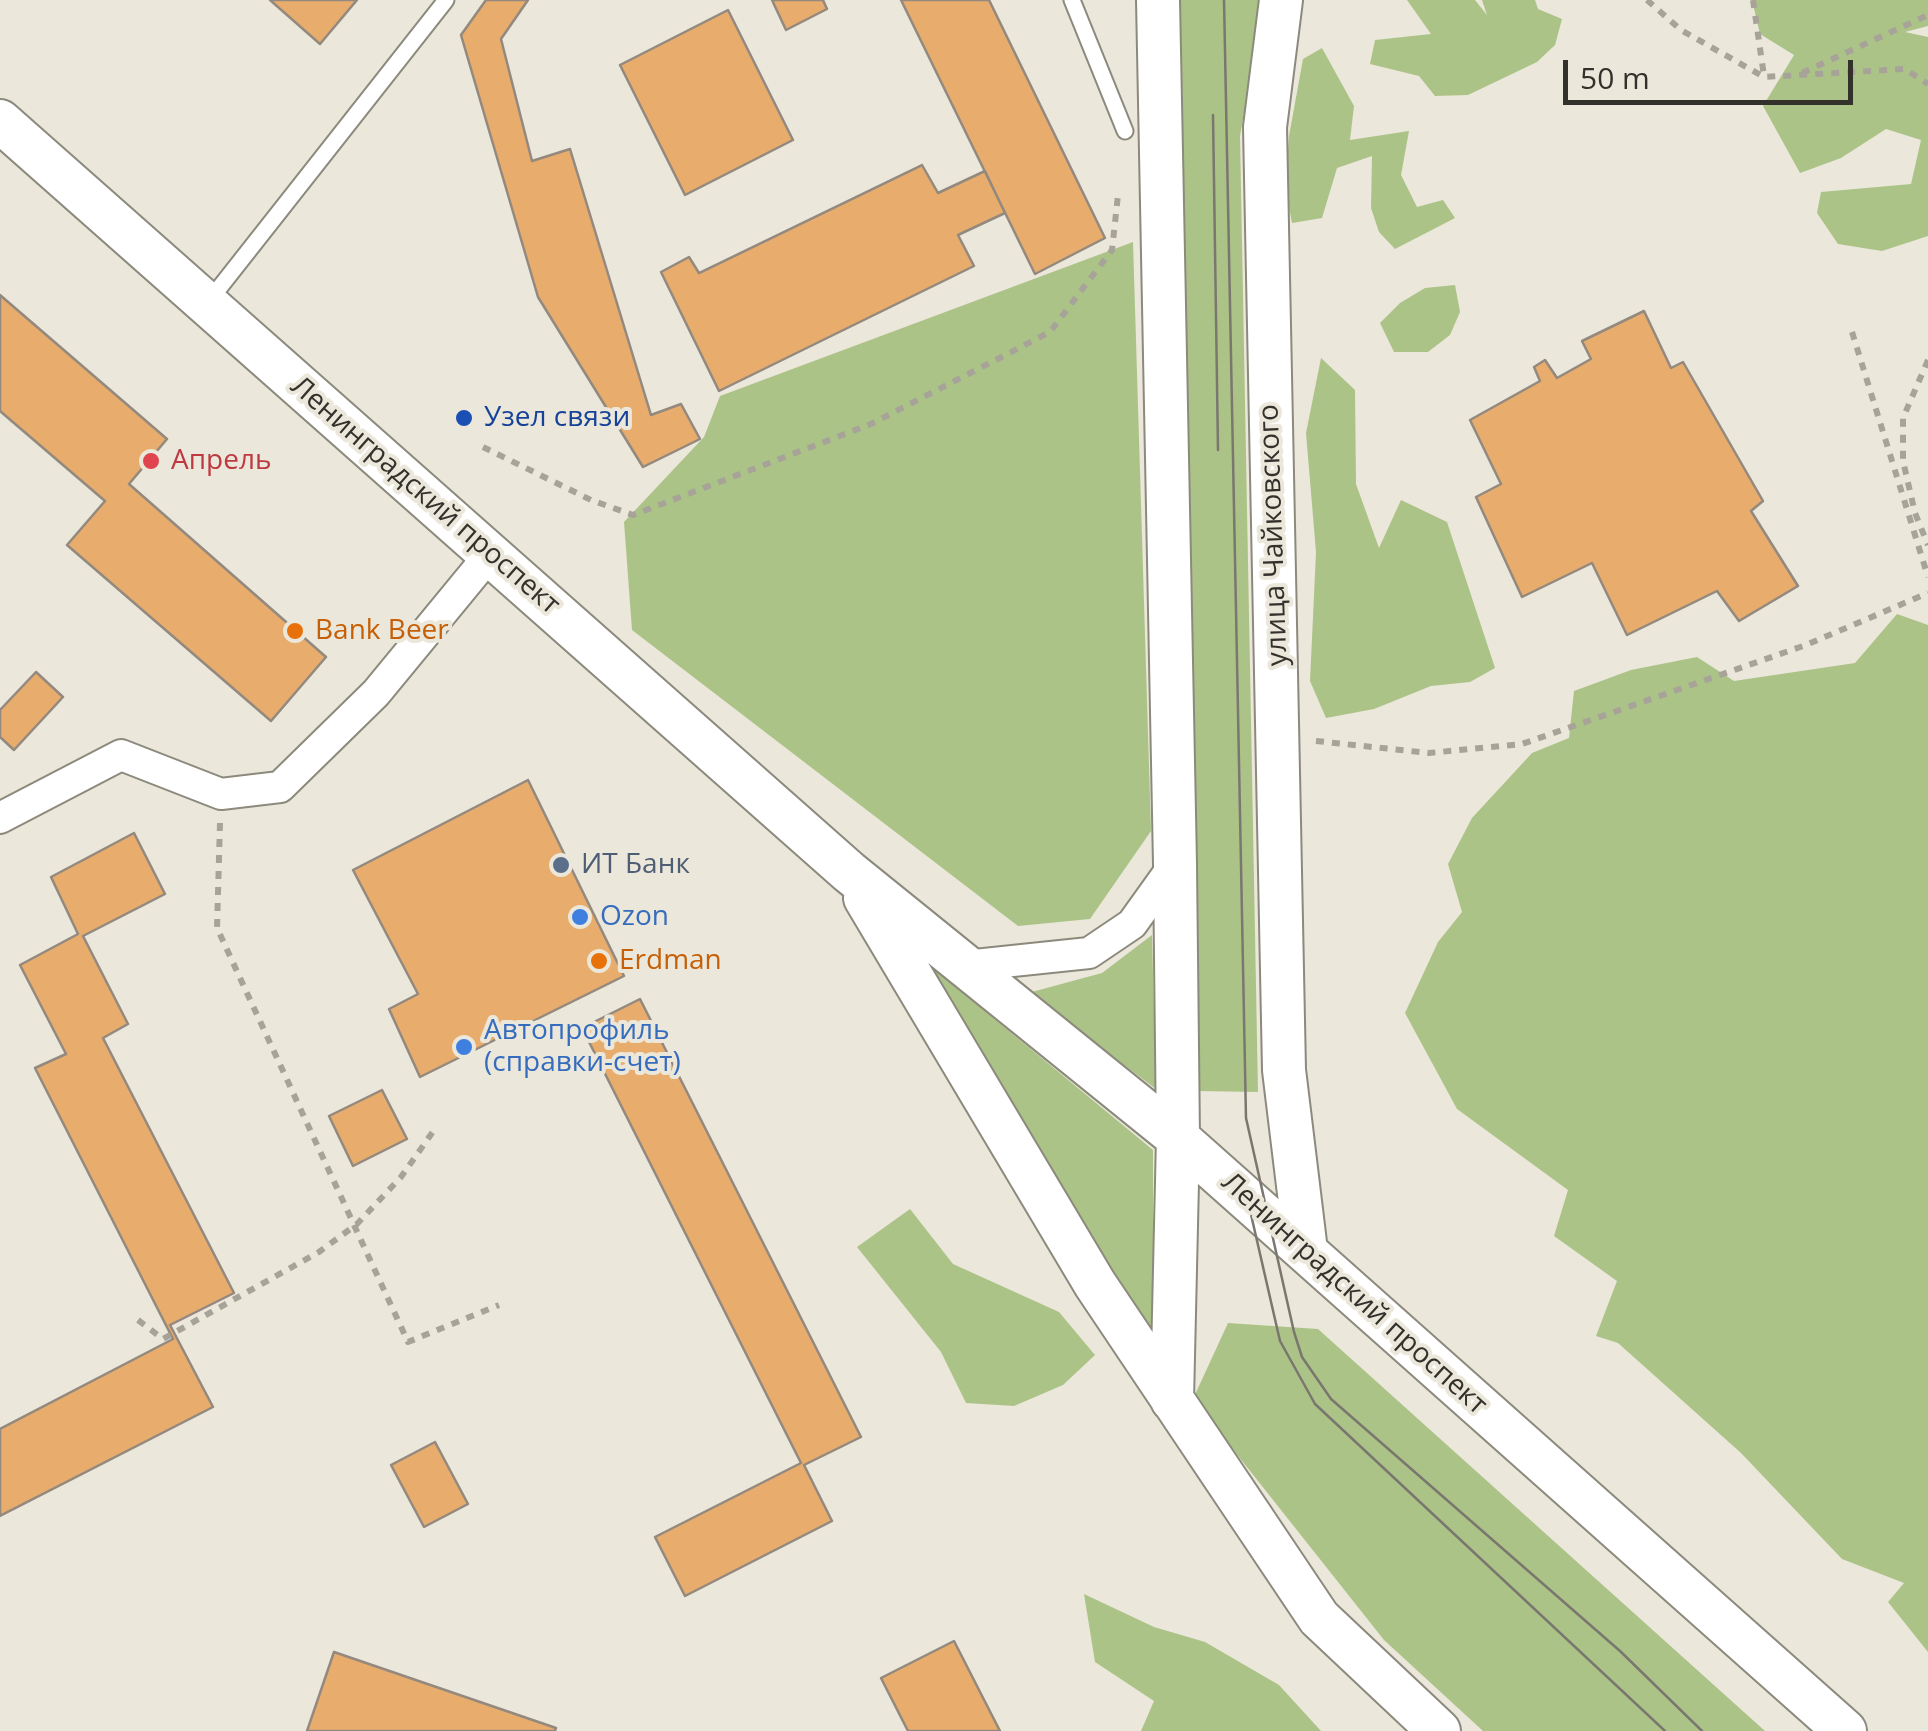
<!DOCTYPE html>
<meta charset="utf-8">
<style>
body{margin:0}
#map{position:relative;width:1928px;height:1731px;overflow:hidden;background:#ebe7da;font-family:"Open Sans",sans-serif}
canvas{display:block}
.scale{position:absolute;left:1563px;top:60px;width:290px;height:45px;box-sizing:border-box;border:5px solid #33312c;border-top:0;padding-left:12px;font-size:30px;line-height:35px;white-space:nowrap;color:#33312c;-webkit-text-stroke:8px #ebe7da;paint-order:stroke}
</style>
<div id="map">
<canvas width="1928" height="1731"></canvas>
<div class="scale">50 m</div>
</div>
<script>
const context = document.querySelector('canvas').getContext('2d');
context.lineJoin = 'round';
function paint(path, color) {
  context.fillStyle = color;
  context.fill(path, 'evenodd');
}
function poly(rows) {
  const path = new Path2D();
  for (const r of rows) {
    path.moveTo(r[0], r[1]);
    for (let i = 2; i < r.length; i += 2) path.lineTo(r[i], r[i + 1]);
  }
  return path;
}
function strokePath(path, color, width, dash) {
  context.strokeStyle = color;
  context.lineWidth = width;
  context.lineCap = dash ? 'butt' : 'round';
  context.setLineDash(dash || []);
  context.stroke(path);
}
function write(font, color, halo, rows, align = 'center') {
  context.font = font + ' "Open Sans",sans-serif';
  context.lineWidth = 8;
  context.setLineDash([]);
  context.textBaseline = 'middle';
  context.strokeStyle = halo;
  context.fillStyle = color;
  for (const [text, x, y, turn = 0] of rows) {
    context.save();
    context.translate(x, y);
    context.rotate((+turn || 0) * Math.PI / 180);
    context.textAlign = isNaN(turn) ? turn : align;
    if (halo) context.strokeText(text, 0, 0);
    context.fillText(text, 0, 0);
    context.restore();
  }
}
const green = poly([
 [1179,0,1264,0,1240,136,1258,1092,1198,1091],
 [1407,0,1475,0,1487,15,1482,0,1535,0,1538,9,1562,19,1555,45,1537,62,1468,95,1435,96,1419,76,1370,64,1375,40,1431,34],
 [1752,0,1928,0,1928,26,1905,32,1928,37,1928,236,1882,251,1838,244,1817,213,1821,192,1911,184,1921,140,1886,129,1841,158,1800,173,1763,106,1794,55,1760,34],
 [1322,48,1354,106,1350,140,1409,131,1401,175,1417,207,1443,200,1455,218,1395,249,1379,232,1371,208,1372,156,1337,168,1322,218,1292,223,1285,186,1289,136,1303,59],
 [1133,242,1151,831,1090,919,1018,926,632,630,624,522,704,437,720,396],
 [1455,285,1460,312,1450,335,1428,352,1394,352,1380,323,1400,303,1425,288],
 [1321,358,1355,390,1356,484,1379,548,1401,500,1447,522,1495,668,1470,682,1431,686,1374,709,1326,718,1310,681,1316,552,1306,433],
 [1897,614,1928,625,1928,1652,1888,1602,1904,1583,1842,1559,1741,1453,1618,1343,1596,1336,1617,1281,1554,1236,1568,1190,1457,1109,1405,1013,1438,942,1462,912,1448,864,1472,818,1532,753,1569,738,1574,691,1631,670,1697,657,1734,681,1855,663],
 [1152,935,1156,1089,1028,993,1102,973],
 [929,965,1153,1150,1153,1337],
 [910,1209,953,1264,1059,1312,1095,1355,1063,1385,1014,1406,966,1403,941,1352,857,1247],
 [1228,1323,1318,1329,1765,1731,1483,1731,1384,1640,1193,1399],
 [1084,1594,1154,1627,1205,1642,1279,1685,1321,1731,1141,1731,1154,1701,1095,1662]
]);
const building = poly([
 [270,0,357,0,320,44,270,0],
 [486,0,528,0,501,39,532,161,570,149,651,415,681,404,700,439,643,467,538,297,461,35,486,0],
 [772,0,823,0,827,9,786,30,772,0],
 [901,0,989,0,1105,238,1035,274,901,0],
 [728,10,793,140,685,195,620,65,728,10],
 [922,165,938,193,985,171,1005,213,958,235,974,266,719,391,661,272,689,257,699,273,922,165],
 [0,295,167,439,129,484,326,657,271,721,67,545,105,501,0,411,0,295],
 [1644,311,1671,368,1683,362,1763,501,1751,511,1798,586,1739,621,1717,591,1627,635,1592,563,1522,597,1476,497,1501,484,1470,420,1540,381,1534,367,1545,360,1557,378,1591,359,1582,341,1644,311],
 [36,672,63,697,14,750,0,737,0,710,36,672],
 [528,780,624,976,420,1077,389,1009,418,994,353,870,528,780],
 [134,833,165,894,83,936,128,1024,103,1038,234,1293,170,1325,213,1407,0,1516,0,1429,173,1339,35,1068,66,1054,20,965,78,934,51,877,134,833],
 [640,999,861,1437,804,1465,832,1521,685,1596,655,1537,801,1463,582,1028,640,999],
 [382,1090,407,1139,353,1166,329,1116,382,1090],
 [435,1442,468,1504,424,1527,391,1465,435,1442],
 [954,1641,1000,1731,908,1731,881,1678,954,1641],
 [334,1652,556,1728,555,1731,307,1731,334,1652]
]);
const path = poly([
 [1647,0,1681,30,1764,77,1905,69,1928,84],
 [1753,0,1764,76],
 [1802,73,1928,15],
 [1852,332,1928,577],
 [1928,360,1903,418,1903,461,1915,513,1928,545],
 [483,447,591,500,633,515,871,424,1050,332,1112,250,1118,195],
 [1316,741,1429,753,1522,744,1806,645,1928,593],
 [220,823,217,928,408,1342,499,1305],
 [138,1320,163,1339,319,1252,357,1224,401,1177,437,1126]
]);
const service = poly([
 [1072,0,1125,131],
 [209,301,446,0]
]);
const minor = poly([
 [0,818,121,755,221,794,280,787,376,693,492,552],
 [965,966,1089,953,1132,924,1175,864]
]);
const secondary = poly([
 [1158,0,1175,864,1178,1138,1172,1400],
 [1281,0,1265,127,1284,1070,1306,1251],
 [0,121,849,872,1178,1138,1845,1731],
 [865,898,1095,1284,1319,1618,1439,1731]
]);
const tram = poly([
 [1224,0,1246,1118,1294,1332,1302,1357,1331,1399,1620,1651,1702,1731],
 [1213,115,1218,450],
 [1244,1184,1280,1341,1315,1404,1665,1731]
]);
const markers = [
 [464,418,10,"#1a4fb4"],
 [151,461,10,"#e0444e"],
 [295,631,10,"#e8710a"],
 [561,865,10,"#5c6f8a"],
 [580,917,10,"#3f7fe0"],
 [599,961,10,"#e8710a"],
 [464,1047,10,"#3f7fe0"]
];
const transitNames = [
 ["Узел связи",484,418]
];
const healthNames = [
 ["Апрель",171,461]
];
const streetNames = [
 ["Ленинградский проспект",425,496,41],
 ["улица Чайковского",1274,535,-92],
 ["Ленинградский проспект",1354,1294,42]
];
const foodNames = [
 ["Bank Beer",315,631],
 ["Erdman",619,961]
];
const serviceNames = [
 ["ИТ Банк",581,865]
];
const shopNames = [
 ["Ozon",600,917],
 ["Автопрофиль",484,1031],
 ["(справки-счет)",484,1063]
];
paint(green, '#acc388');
paint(building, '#e8ac6c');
strokePath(building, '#93897f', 2.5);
strokePath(service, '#8c897d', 19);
strokePath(minor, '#8c897d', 34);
strokePath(secondary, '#8c897d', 46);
strokePath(path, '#a7a399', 6, [8, 8]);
strokePath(service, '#fff', 15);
strokePath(minor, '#fff', 30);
strokePath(secondary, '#fff', 42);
strokePath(tram, '#7a776f', 2.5);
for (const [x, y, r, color] of markers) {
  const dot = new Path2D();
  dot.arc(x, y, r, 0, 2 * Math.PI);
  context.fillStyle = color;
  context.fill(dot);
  strokePath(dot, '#ebe7da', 4);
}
write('28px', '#164399', '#ebe7da', transitNames, 'left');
write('28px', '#be3a42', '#ebe7da', healthNames, 'left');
write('28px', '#33312c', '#ebe7da', streetNames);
write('28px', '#c56008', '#ebe7da', foodNames, 'left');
write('28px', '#4e5e75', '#ebe7da', serviceNames, 'left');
write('28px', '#366cbe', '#ebe7da', shopNames, 'left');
</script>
